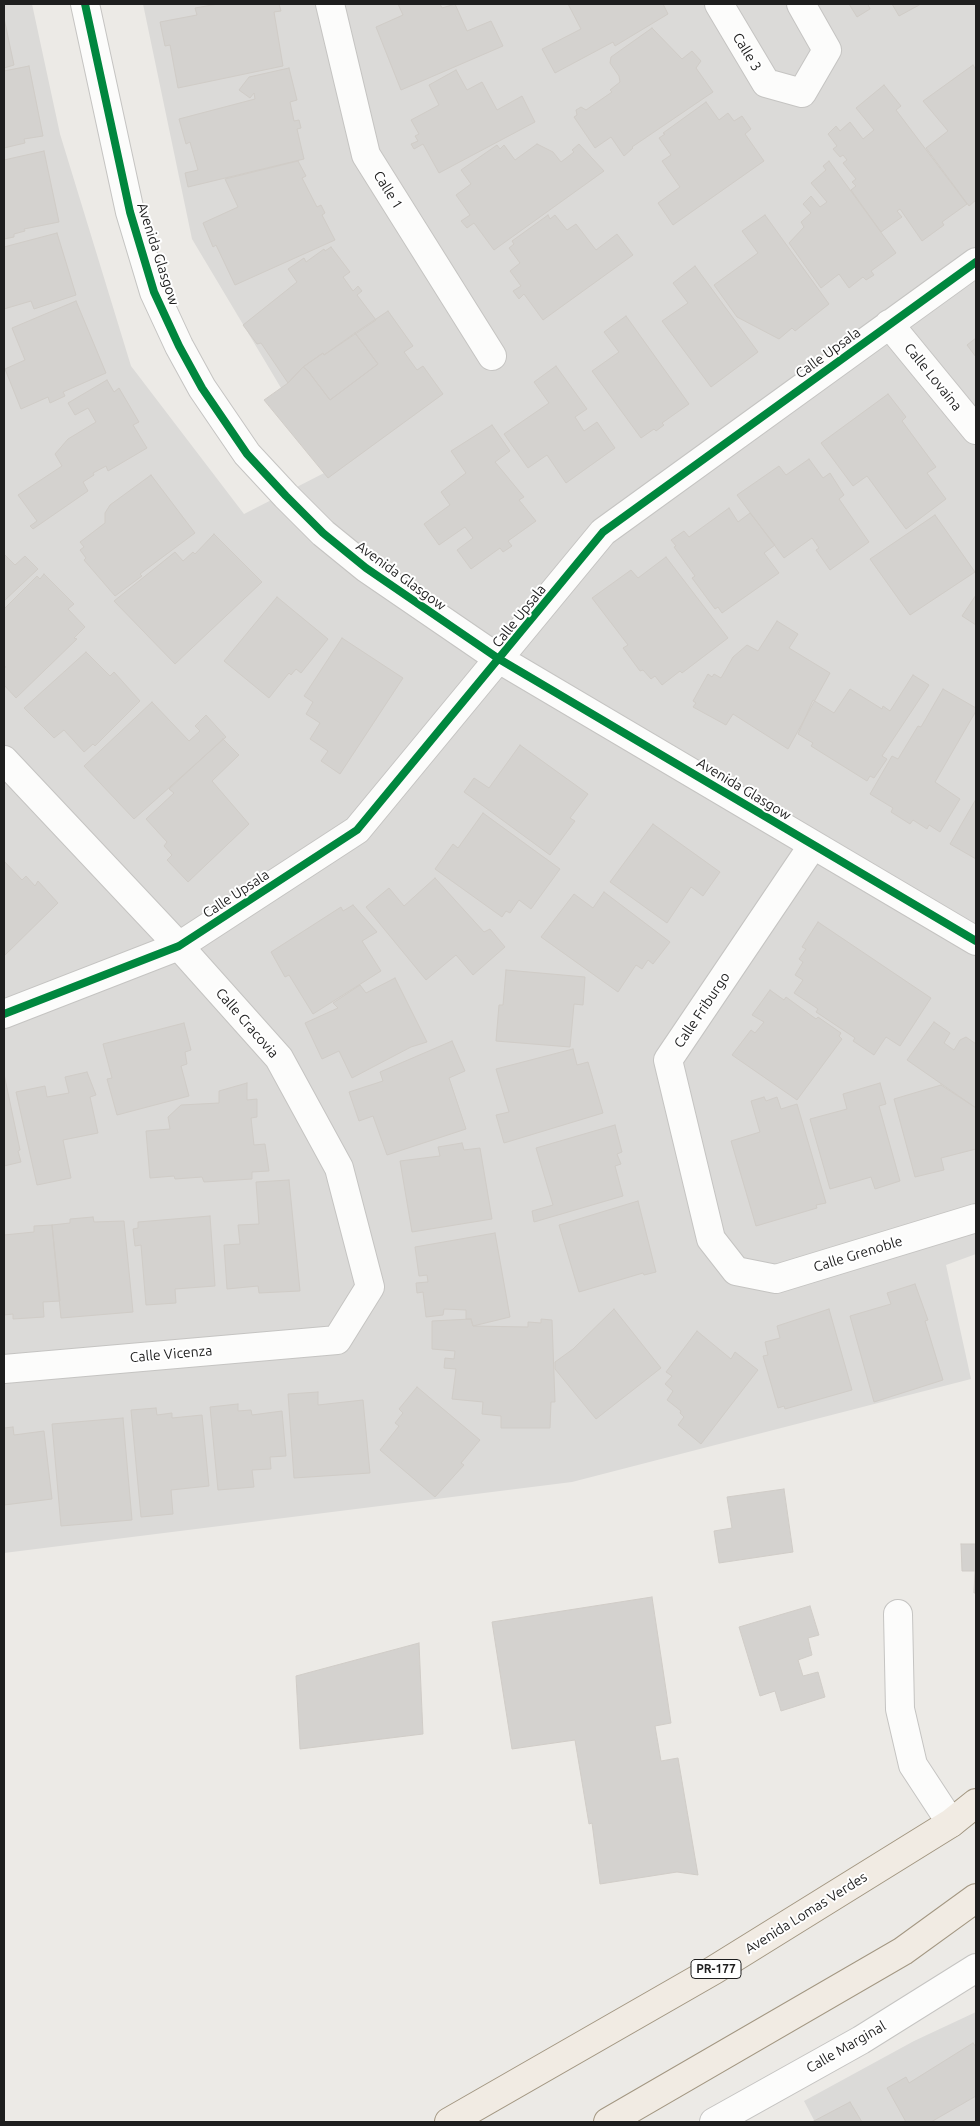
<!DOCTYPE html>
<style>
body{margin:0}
#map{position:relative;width:980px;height:2126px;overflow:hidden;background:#eceae6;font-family:Ubuntu,sans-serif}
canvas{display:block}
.frame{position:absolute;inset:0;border:5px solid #1e1e1e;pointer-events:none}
</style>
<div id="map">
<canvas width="980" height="2126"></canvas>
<div class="frame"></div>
</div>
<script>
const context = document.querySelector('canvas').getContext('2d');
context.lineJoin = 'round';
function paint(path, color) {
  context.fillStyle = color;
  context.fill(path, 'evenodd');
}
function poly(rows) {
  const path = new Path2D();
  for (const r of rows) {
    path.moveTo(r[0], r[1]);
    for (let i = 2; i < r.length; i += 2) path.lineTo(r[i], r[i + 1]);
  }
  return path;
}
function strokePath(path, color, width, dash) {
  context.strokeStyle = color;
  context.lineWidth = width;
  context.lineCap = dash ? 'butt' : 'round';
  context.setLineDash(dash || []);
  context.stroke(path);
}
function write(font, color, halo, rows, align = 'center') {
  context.font = font + ' Ubuntu,sans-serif';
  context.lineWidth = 4;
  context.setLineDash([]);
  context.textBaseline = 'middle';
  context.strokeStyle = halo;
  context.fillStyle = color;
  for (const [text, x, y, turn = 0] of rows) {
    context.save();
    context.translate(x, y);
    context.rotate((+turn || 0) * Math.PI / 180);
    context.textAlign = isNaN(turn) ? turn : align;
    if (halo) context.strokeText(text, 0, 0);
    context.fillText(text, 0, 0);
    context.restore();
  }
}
const residential = poly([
 [4,4,32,4,60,134,131,366,244,514,330,470,192,239,143,4,976,4,976,1254,946,1265,971,1379,572,1482,4,1553],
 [976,2012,976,2122,815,2122,804,2101,914,2041]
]);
const building = poly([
 [218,4,279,4,281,11,274,12,283,66,178,88,170,45,165,46,160,22,197,15,195,8,218,4],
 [398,4,440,4,442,8,455,4,467,31,491,21,503,46,401,90,376,27,403,15,398,4],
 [568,4,663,4,668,14,615,46,613,42,555,73,542,49,581,29,568,4],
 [849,4,868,4,870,9,857,17,849,4],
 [892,4,921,4,899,16,892,4],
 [4,18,14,65,4,68,4,18],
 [652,28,682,59,692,51,701,61,696,68,713,92,632,147,633,148,624,156,611,137,595,148,574,117,577,115,576,110,581,107,586,110,612,92,610,90,620,82,619,76,610,63,611,57,652,28],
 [973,65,976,70,976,200,969,206,926,148,948,131,923,101,973,65],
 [29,66,43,136,24,139,25,143,4,148,4,71,29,66],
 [289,68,297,100,290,102,294,121,299,120,301,128,297,129,304,159,188,187,185,173,198,170,190,142,186,144,179,119,255,99,254,93,250,98,239,90,249,77,289,68],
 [456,70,467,90,482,82,497,110,522,96,535,122,439,173,423,144,414,149,411,144,418,141,415,136,419,134,411,120,439,105,429,85,456,70],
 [884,85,901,106,896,110,967,204,942,222,944,225,922,241,900,209,897,211,902,217,881,232,851,190,856,186,852,182,856,179,843,163,847,160,843,155,840,157,833,149,837,146,828,134,836,126,840,131,850,122,863,139,874,130,856,108,884,85],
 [706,102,719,120,728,113,734,121,742,116,751,129,745,134,764,161,673,225,658,203,680,187,662,161,671,155,659,138,665,134,663,133,706,102],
 [537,144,553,152,561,162,574,152,572,150,579,144,604,171,494,250,474,223,467,228,461,221,470,215,456,195,471,184,461,170,497,145,500,149,504,145,515,160,537,144],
 [44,151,59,222,24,229,25,231,14,234,14,237,4,239,4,160,44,151],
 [298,161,306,176,302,178,317,207,321,205,325,213,322,215,335,240,235,285,216,245,213,247,203,223,238,207,225,179,298,161],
 [829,161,896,253,871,271,874,275,866,280,863,277,849,288,839,274,821,288,789,243,804,227,801,222,811,213,803,204,811,196,820,207,827,202,811,183,826,170,823,166,829,161],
 [548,215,550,219,555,215,567,230,576,224,596,250,617,234,633,255,543,320,524,294,519,299,513,291,521,286,510,271,520,263,509,248,514,244,512,241,548,215],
 [765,215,829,304,795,331,792,328,779,339,737,317,714,285,758,253,742,231,765,215],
 [57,233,76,295,34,309,31,301,4,309,4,247,57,233],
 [331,247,350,272,343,277,353,291,358,286,362,291,357,295,376,320,324,355,323,353,303,367,288,383,261,343,257,344,243,325,297,282,288,269,304,258,306,262,324,249,325,251,331,247],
 [695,266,758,352,711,387,662,321,688,303,673,283,695,266],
 [76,301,106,373,63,392,65,396,50,403,48,397,21,409,5,369,25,360,12,328,76,301],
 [388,311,413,346,404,352,417,370,423,366,443,394,328,478,264,400,288,383,303,367,308,371,330,400,378,364,355,333,388,311],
 [626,316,689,404,662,423,664,425,656,431,654,429,641,438,592,371,619,352,604,332,626,316],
 [355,333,378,364,330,400,308,371,303,367,323,353,324,355,355,333],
 [976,338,976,357,967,345,976,338],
 [556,366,587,409,575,417,584,431,597,422,615,448,566,483,547,455,528,468,504,434,549,403,534,382,556,366],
 [107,380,114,392,119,388,139,422,133,425,147,448,108,471,106,466,93,473,94,475,83,482,88,491,33,529,30,526,37,521,18,495,62,466,55,454,68,439,96,422,88,408,75,415,68,403,107,380],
 [888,394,906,417,902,421,936,467,927,473,946,499,906,529,867,476,853,486,821,443,888,394],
 [492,425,510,451,495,462,524,497,519,500,536,521,508,541,512,546,503,552,500,548,471,569,457,550,473,538,465,527,439,545,424,524,450,505,441,492,466,473,451,451,492,425],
 [809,459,823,478,830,473,844,495,839,499,869,542,830,570,816,550,819,548,812,538,784,558,737,495,779,466,786,475,809,459],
 [151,475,195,533,140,574,142,576,115,596,84,560,86,558,80,550,84,547,80,542,105,523,105,513,110,505,151,475],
 [729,508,738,522,750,513,775,545,764,553,779,573,722,613,718,607,715,609,692,578,695,576,674,547,676,546,671,540,684,531,689,537,729,508],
 [935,515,975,572,910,615,870,559,935,515],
 [214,534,262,582,175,664,114,601,175,552,183,561,193,552,195,554,214,534],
 [4,554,15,565,25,556,38,569,4,601,4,554],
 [666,557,728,638,682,673,680,671,662,685,655,676,651,679,643,670,640,671,623,648,628,645,592,598,631,570,638,578,666,557],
 [44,574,74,604,68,609,85,627,74,638,77,639,16,698,4,685,4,669,6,667,4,665,4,609,37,576,40,579,44,574],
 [976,595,976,625,962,616,976,595],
 [277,597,328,639,301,673,296,669,291,675,289,673,269,698,224,661,277,597],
 [777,621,798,634,789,648,830,673,788,749,733,714,726,725,693,707,696,703,693,701,708,674,712,677,714,674,721,678,733,657,747,645,758,651,777,621],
 [342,638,403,678,340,774,321,761,328,751,310,739,320,723,306,714,313,702,304,696,342,638],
 [86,652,110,676,114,672,140,701,95,746,93,744,84,752,64,730,54,738,24,708,86,652],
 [913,675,929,685,882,756,887,759,874,778,870,776,867,781,811,746,813,743,798,734,813,700,834,713,850,689,882,709,883,706,890,711,913,675],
 [943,689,976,708,976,711,935,782,960,799,940,832,929,825,927,829,913,820,910,824,891,812,893,808,870,794,892,756,898,759,918,726,921,727,943,689],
 [152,702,189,741,200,731,195,726,206,715,226,737,134,819,84,766,152,702],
 [223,739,239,755,212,781,249,824,188,882,167,860,172,855,164,846,167,842,146,819,174,793,169,789,223,739],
 [520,745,588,794,570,818,575,821,550,855,464,792,474,778,489,788,520,745],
 [976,799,976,859,950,844,976,799],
 [483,813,560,869,531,909,519,900,510,913,506,911,502,917,435,869,453,844,458,848,483,813],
 [653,824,720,872,703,896,691,887,667,923,610,882,653,824],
 [4,861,22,880,26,876,35,886,38,881,58,903,4,956,4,861],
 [435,878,484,932,490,929,505,947,473,975,456,955,426,980,366,907,389,888,404,906,435,878],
 [604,892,670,942,653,964,648,960,642,969,636,965,618,992,541,937,574,894,593,908,604,892],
 [353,905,377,932,362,941,381,971,313,1014,289,975,285,977,271,952,341,907,343,911,353,905],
 [818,922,931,998,900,1046,886,1037,874,1055,853,1041,855,1038,816,1012,818,1009,794,993,803,980,795,975,803,962,799,959,806,949,802,947,818,922],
 [506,970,585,977,583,1005,574,1004,570,1047,496,1041,499,1005,503,1005,506,970],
 [395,978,427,1042,411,1047,352,1078,339,1051,322,1059,305,1023,338,1008,333,1003,360,985,366,993,395,978],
 [770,990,784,1000,786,997,816,1019,818,1017,841,1033,839,1036,842,1039,797,1100,732,1055,751,1030,755,1033,764,1022,752,1015,770,990],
 [934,1022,950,1033,944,1043,954,1050,960,1040,966,1037,976,1044,976,1108,907,1060,934,1022],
 [184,1023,191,1050,185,1052,187,1064,181,1066,189,1096,117,1115,107,1079,112,1078,103,1044,184,1023],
 [452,1041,465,1071,449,1078,466,1129,387,1155,373,1116,359,1121,349,1092,383,1081,380,1072,452,1041],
 [573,1049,577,1065,588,1062,603,1113,504,1143,496,1115,509,1112,496,1069,573,1049],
 [87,1072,96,1095,90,1097,98,1133,63,1140,71,1178,37,1185,16,1092,45,1086,47,1097,69,1093,65,1077,87,1072],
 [4,1074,20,1150,18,1151,21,1162,4,1166,4,1074],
 [247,1083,247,1100,257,1099,257,1117,251,1118,254,1145,265,1144,269,1171,252,1172,252,1179,204,1182,202,1177,175,1179,174,1176,150,1178,146,1131,170,1129,168,1117,181,1105,219,1103,219,1091,247,1083],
 [880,1083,886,1104,879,1106,900,1181,875,1189,871,1177,830,1189,810,1119,847,1109,843,1094,880,1083],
 [941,1085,976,1108,976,1149,941,1158,944,1170,915,1177,894,1099,941,1085],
 [764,1097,766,1101,777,1097,781,1109,797,1104,826,1203,816,1205,817,1208,756,1226,731,1141,760,1132,751,1101,764,1097],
 [615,1125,622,1152,617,1154,621,1164,615,1166,623,1196,534,1222,532,1211,553,1205,536,1148,615,1125],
 [462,1143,464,1150,480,1148,492,1219,412,1232,400,1161,440,1156,438,1147,462,1143],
 [289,1180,300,1291,259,1293,258,1286,227,1289,224,1245,240,1244,238,1225,259,1224,256,1182,289,1180],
 [638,1201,656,1272,644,1275,643,1273,579,1292,559,1225,638,1201],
 [210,1216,215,1286,175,1289,176,1303,146,1305,141,1245,135,1246,133,1229,138,1228,138,1222,210,1216],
 [93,1217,94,1222,124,1221,133,1312,61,1318,52,1225,70,1223,70,1219,93,1217],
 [52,1225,60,1301,43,1302,44,1317,13,1319,13,1314,4,1315,4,1235,34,1232,34,1226,52,1225],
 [495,1233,510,1317,473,1326,471,1319,466,1319,466,1310,444,1309,443,1315,426,1317,423,1292,417,1293,416,1283,428,1282,427,1275,419,1276,415,1247,495,1233],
 [915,1284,928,1320,925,1321,943,1380,874,1402,850,1316,891,1304,887,1293,915,1284],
 [614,1309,661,1368,596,1419,555,1369,555,1362,573,1349,614,1309],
 [829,1309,852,1390,785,1409,784,1406,778,1408,763,1356,768,1355,765,1342,780,1338,777,1326,829,1309],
 [471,1319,473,1326,528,1327,528,1322,541,1323,541,1319,552,1320,555,1402,551,1402,550,1428,501,1428,501,1416,482,1414,483,1402,452,1399,456,1369,444,1368,445,1358,454,1359,455,1351,432,1349,432,1321,471,1319],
 [697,1331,731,1359,735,1352,758,1370,701,1444,678,1425,684,1417,680,1413,681,1411,667,1400,673,1391,665,1384,672,1376,666,1372,697,1331],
 [417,1387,480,1440,461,1463,464,1465,435,1497,380,1450,399,1426,395,1423,403,1413,399,1409,417,1387],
 [318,1392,318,1405,363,1400,370,1473,294,1478,288,1394,318,1392],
 [238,1404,238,1411,251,1410,252,1415,282,1411,286,1456,270,1457,271,1469,252,1470,254,1487,218,1490,210,1407,238,1404],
 [156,1408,157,1415,172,1413,172,1418,202,1415,209,1486,171,1490,173,1514,141,1517,131,1410,156,1408],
 [123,1418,132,1520,61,1526,52,1424,123,1418],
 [13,1427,14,1435,44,1431,52,1499,4,1505,4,1428,13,1427],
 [784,1489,793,1552,719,1563,714,1531,732,1528,727,1497,784,1489],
 [961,1544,976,1544,976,1593,974,1593,975,1571,962,1571,961,1544],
 [652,1597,671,1723,655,1726,661,1761,678,1758,698,1875,677,1872,600,1884,592,1823,589,1824,575,1740,512,1749,492,1622,652,1597],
 [810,1606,819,1635,808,1638,812,1655,798,1660,803,1676,818,1672,825,1697,781,1711,775,1691,760,1696,739,1627,810,1606],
 [419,1643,423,1734,300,1749,296,1676,419,1643],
 [973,2043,976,2047,976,2096,931,2122,906,2122,887,2088,906,2077,909,2083,973,2043],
 [850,2102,862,2122,812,2122,850,2102]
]);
const minor = poly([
 [85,4,130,212,154,292,179,346,202,388,247,454,286,496,323,533,366,568,499,659,976,941],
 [330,4,366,155,492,356],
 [719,4,766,83,802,93,827,50,801,4],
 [889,324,976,430],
 [4,760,179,946,279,1058,339,1168,370,1287,337,1340,4,1369],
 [813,845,668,1060,711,1239,736,1271,776,1279,976,1218],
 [4,1014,179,946,357,830,603,532,976,262],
 [898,1614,900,1709,913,1765,951,1823],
 [714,2122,861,2040,976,1968]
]);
const major = poly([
 [449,2122,714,1970,951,1823,976,1803],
 [608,2122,903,1951,976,1898]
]);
const cycleway = poly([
 [85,4,130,212,154,292,179,346,202,388,247,454,286,496,323,533,366,568,499,659,976,941],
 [4,1014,179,946,357,830,603,532,976,262]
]);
const shields = [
 [716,1969,50]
];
const shieldNames = [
 ["PR-177",716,1969]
];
const streetNames = [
 ["Calle 3",747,52,59],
 ["Calle 1",388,190,58],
 ["Avenida Glasgow",158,254,72],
 ["Calle Upsala",828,353,-36],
 ["Calle Lovaina",933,377,51],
 ["Avenida Glasgow",401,576,36],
 ["Calle Upsala",519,616,-51],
 ["Avenida Glasgow",744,789,31],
 ["Calle Upsala",236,894,-33],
 ["Calle Friburgo",702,1010,-56],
 ["Calle Cracovia",247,1023,49],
 ["Calle Grenoble",858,1254,-17],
 ["Calle Vicenza",171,1354,-5],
 ["Avenida Lomas Verdes",806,1913,-32],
 ["Calle Marginal",846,2047,-30]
];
paint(residential, '#dbdad8');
paint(building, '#d4d2cf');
strokePath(building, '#d0ccc7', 1);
strokePath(minor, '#c5c4c2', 30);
strokePath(major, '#a39782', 30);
strokePath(minor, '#fcfcfb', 28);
strokePath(major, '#f1ebe3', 28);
strokePath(cycleway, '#00873e', 8);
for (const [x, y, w] of shields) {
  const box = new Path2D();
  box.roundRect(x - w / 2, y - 9.5, w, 19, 4);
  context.fillStyle = '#fff';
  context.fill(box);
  strokePath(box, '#1e1e1e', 1);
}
write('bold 12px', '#1e1e1e', null, shieldNames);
write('14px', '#1e1e1e', '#fff', streetNames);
</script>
